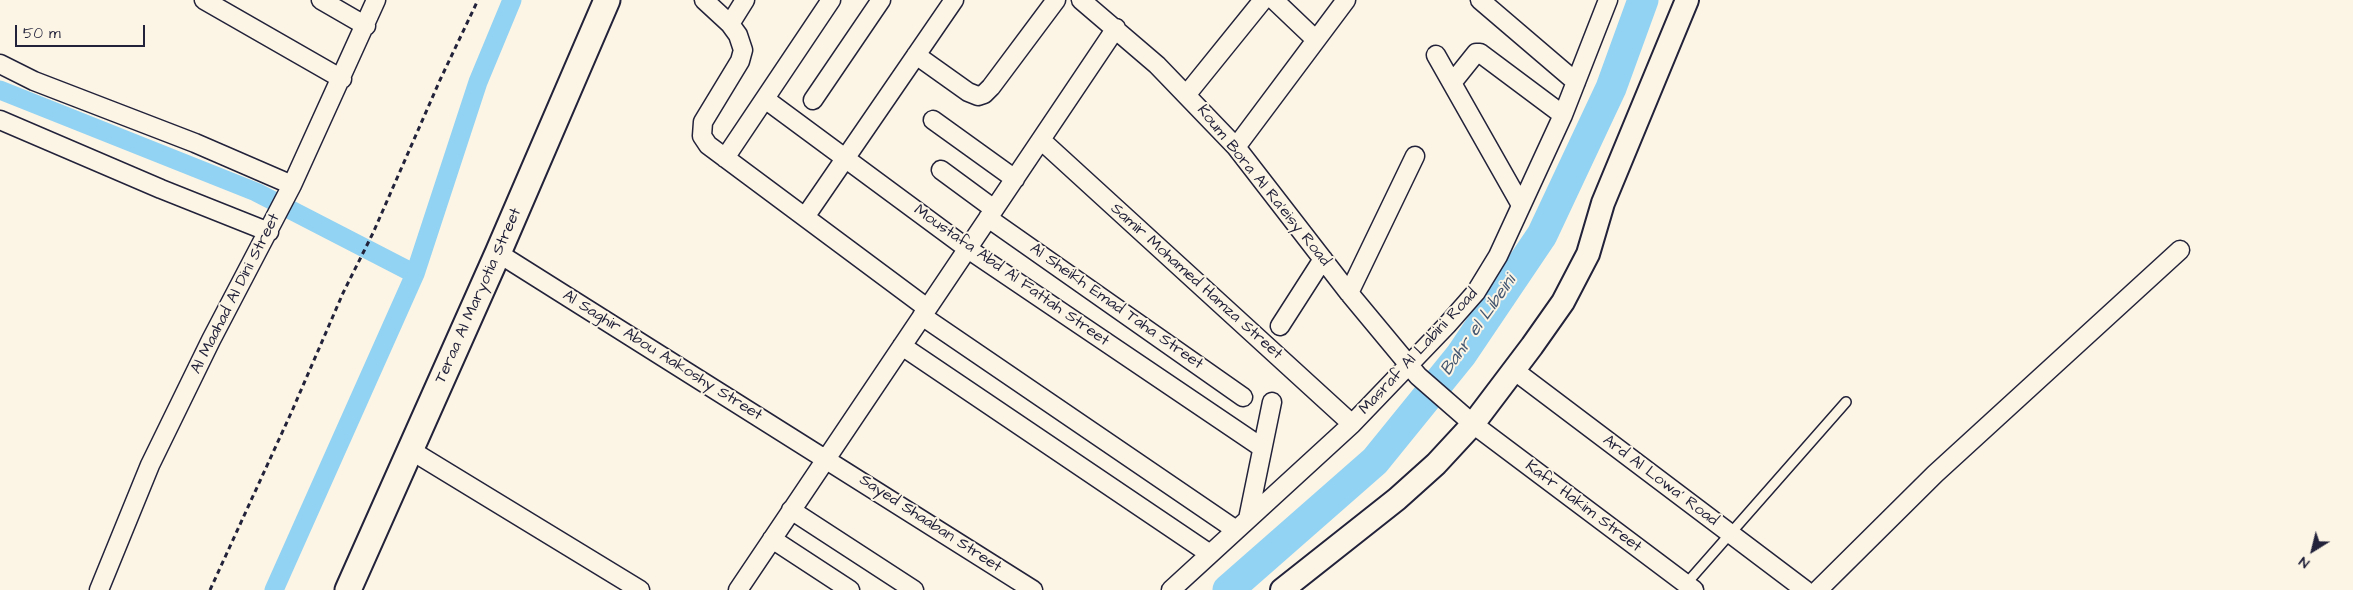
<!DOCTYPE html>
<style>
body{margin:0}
#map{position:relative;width:2353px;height:590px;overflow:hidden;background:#fcf5e5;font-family:"Architects Daughter",sans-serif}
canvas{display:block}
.north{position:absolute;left:2288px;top:525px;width:50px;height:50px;-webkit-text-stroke:4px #fcf5e5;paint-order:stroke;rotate:216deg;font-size:14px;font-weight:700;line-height:20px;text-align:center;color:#22223b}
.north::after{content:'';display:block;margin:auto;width:18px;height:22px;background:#22223b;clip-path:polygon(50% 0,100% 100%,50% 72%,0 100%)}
.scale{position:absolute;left:15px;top:25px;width:130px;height:22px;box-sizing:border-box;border:2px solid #22223b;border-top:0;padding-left:6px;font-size:15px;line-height:18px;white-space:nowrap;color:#22223b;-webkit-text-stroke:4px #fcf5e5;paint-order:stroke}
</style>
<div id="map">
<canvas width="2353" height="590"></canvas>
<div class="north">N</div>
<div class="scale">50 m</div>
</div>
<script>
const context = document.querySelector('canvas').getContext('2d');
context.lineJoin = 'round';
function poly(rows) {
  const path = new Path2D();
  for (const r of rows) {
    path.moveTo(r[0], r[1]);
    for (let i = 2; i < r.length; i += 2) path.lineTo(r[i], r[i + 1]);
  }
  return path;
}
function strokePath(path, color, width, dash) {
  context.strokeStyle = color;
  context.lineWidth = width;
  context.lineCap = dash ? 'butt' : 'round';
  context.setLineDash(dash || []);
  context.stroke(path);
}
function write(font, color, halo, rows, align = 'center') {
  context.font = font + ' "Architects Daughter",sans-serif';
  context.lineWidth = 4;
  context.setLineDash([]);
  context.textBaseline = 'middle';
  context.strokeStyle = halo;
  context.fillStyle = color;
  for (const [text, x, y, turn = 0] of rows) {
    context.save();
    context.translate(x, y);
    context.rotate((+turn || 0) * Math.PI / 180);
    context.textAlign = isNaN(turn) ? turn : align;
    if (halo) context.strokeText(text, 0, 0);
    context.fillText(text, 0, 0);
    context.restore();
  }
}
const canal = poly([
 [0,90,256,192,415,274],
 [274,590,415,274,478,82,512,0]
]);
const river = poly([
 [1228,590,1375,461,1461,355,1542,235,1611,88,1643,0]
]);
const path = poly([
 [210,590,292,411,343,293,373,233,440,80,478,0]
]);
const service = poly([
 [1686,584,1846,402]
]);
const minor = poly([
 [204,0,342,79],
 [321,0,366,26],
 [704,0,730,24,738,35,743,50,740,61,703,122,702,136,708,145,927,308],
 [1081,0,1157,65,1236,147,1349,293,1418,376,1473,424,1694,590],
 [1274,0,1316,40],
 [1480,0,1576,82],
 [730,24,745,0],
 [916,55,968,92,978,96,984,94,991,87,1056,0],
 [1436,55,1521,205],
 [0,64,34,81,195,143,292,185],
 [1452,83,1476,53,1480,53,1563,115],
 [1187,94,1263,0],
 [765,99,968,249,1261,447],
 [813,100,881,0],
 [0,120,161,189,269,232],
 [933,120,1015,179],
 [1041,140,1352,424],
 [1236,147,1346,0],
 [725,158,831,0],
 [941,170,994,209],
 [805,217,954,0],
 [988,218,1243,397],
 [498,253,1033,590],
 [1349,293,1415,156],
 [922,316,1236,530],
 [1280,326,1323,259],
 [902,346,1210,554],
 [1515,371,1805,590],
 [412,451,640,590],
 [791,510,914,590],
 [1248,519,1272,402],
 [772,539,850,590],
 [99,590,150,465,211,340,292,185,376,0],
 [738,590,1116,28],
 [1171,590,1352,424,1447,325,1476,292,1498,256,1563,115,1608,0],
 [1818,590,1935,474,2180,250]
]);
const tertiary = poly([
 [1282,590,1397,499,1436,464,1473,424,1532,346,1563,302,1588,254,1603,203,1687,0]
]);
const secondary = poly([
 [348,590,498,253,607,0]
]);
const streetNames = [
 ["Koum Bora Al Ra'eisy Road",1263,186,51],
 ["Moustafa Abd Al Fattah Street",1011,276,35],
 ["Samir Mohamed Hamza Street",1196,282,42],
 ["Al Maahad Al Dini Street",236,294,-63],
 ["Teraa Al Maryotia Street",479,296,-66],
 ["Al Sheikh Emad Taha Street",1116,307,35],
 ["Masraf Al Labini Road",1419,352,-47],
 ["Al Saghir Abou Aakoshy Street",662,356,32],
 ["Ard Al Lowa' Road",1660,481,37],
 ["Kafr Hakim Street",1583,507,37],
 ["Sayed Shaaban Street",930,524,33]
];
const waterNames = [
 ["Bahr el Libeini",1479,326,-55]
];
strokePath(canal, '#92d2f3', 19);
strokePath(river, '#92d2f3', 31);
strokePath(service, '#22223b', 12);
strokePath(minor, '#22223b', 21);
strokePath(tertiary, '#22223b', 26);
strokePath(secondary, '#22223b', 29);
strokePath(path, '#22223b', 3, [5, 4]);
strokePath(service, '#fcf5e5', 9);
strokePath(minor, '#fcf5e5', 18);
strokePath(tertiary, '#fcf5e5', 22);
strokePath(secondary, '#fcf5e5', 25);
write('16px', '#22223b', '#fcf5e5', streetNames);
write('italic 18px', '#445772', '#fcf5e5', waterNames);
</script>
